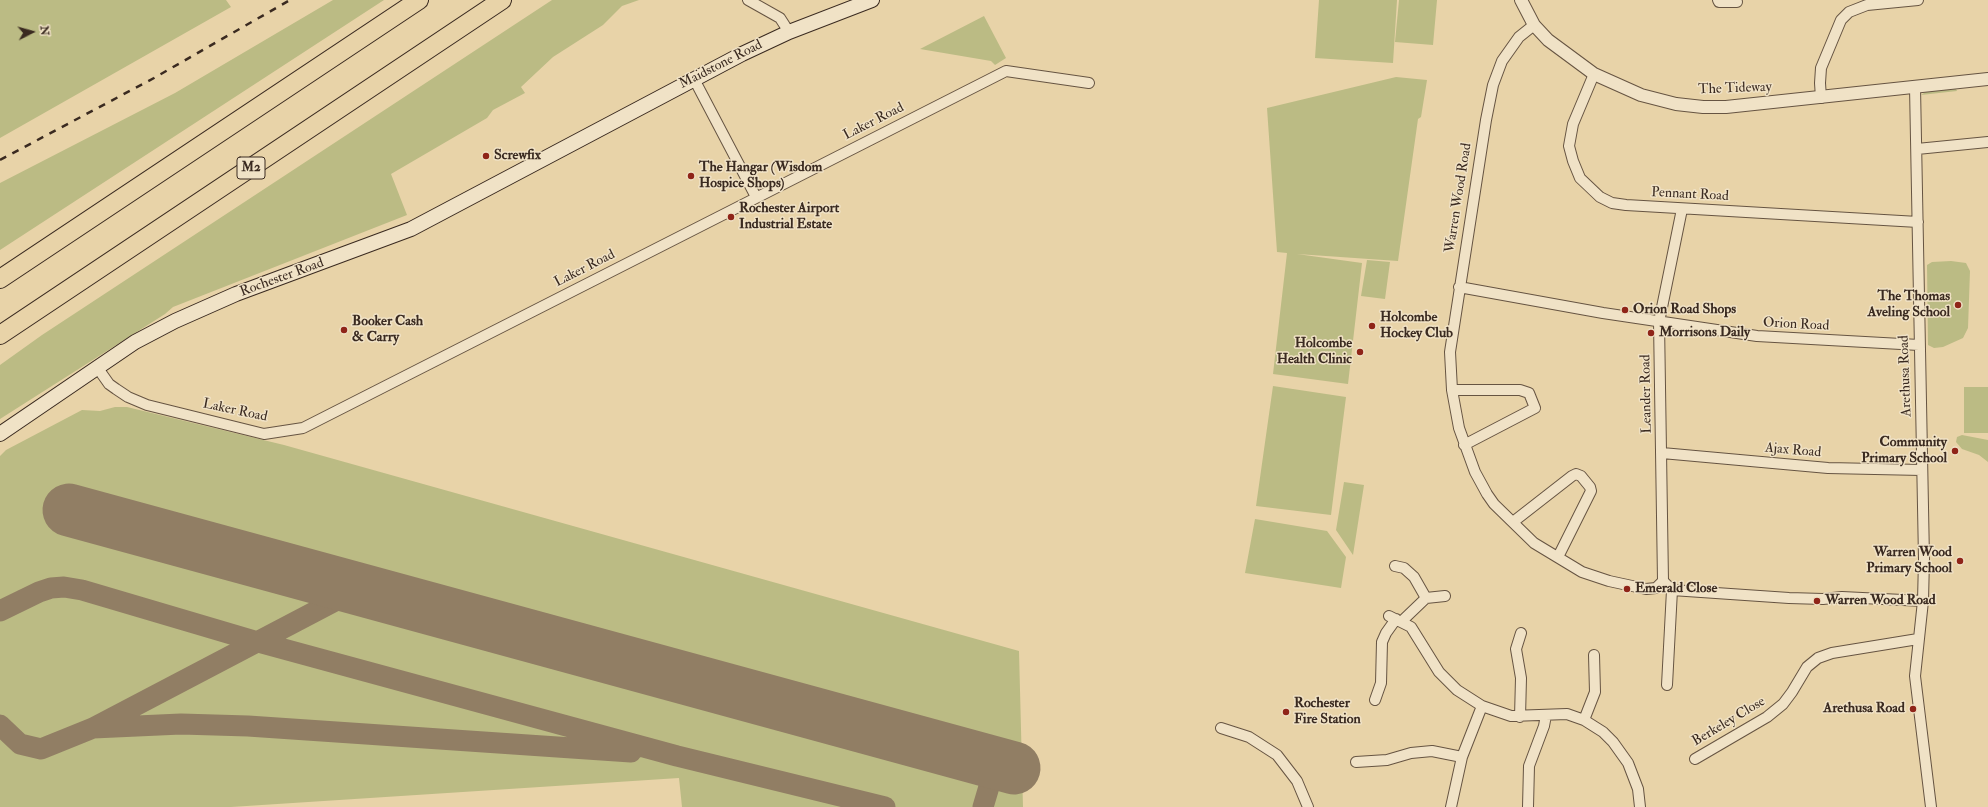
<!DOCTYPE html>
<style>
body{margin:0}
#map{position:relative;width:1988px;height:807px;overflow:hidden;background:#e8d3a8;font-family:"IM FELL Double Pica",serif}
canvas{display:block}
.north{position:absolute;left:12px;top:12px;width:40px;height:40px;-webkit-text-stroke:3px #f0e2c6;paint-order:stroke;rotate:84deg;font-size:11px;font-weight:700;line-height:16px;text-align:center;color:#3a2a20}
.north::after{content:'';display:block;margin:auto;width:14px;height:18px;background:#3a2a20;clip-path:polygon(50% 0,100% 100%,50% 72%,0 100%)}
</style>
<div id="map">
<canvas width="1988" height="807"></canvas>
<div class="north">N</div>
</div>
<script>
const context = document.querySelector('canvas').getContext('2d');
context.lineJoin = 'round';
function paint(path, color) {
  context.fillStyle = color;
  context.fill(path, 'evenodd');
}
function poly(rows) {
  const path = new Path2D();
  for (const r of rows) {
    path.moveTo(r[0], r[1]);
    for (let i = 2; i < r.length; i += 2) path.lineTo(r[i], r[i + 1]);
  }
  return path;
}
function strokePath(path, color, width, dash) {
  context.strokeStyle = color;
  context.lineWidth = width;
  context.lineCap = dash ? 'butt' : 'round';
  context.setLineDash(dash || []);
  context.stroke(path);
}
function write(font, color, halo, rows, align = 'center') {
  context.font = font + ' "IM FELL Double Pica",serif';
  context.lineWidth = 3;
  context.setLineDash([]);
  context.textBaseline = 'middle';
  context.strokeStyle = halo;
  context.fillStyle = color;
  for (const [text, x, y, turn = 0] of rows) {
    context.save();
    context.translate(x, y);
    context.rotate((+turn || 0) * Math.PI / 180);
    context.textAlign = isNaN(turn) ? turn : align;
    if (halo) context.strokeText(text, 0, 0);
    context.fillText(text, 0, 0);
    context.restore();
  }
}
const green = poly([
 [0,0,226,0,231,7,0,138],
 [333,0,384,0,0,250,0,183,175,93],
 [552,0,639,0,622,6,603,25,553,57,521,87,525,93,493,110,487,118,391,174,407,215,173,307,165,314,0,419,0,365,42,335],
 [1319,0,1397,0,1393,63,1315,58],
 [1399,0,1437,0,1433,45,1395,42],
 [984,16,1006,58,995,65,991,61,920,49],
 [1396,77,1427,80,1421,117,1418,119,1398,261,1297,254,1362,263,1348,384,1273,374,1287,253,1277,252,1267,108],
 [1955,87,1957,91,1921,95,1927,91],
 [1367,260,1390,262,1385,299,1361,296],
 [1951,261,1966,263,1970,271,1968,328,1963,338,1943,347,1934,348,1928,345,1927,265,1932,262],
 [1273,386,1346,397,1331,515,1256,506],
 [1964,387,1988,387,1988,433,1964,433],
 [115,407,127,407,284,445,1019,651,1023,807,682,807,679,778,231,807,0,807,0,456,6,450,82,410,100,411],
 [1962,435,1988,440,1988,462,1979,455,1962,449,1956,442,1957,437],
 [1344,482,1364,485,1353,555,1336,530],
 [1255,519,1327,531,1346,557,1341,588,1245,573]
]);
const taxiway = poly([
 [0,611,39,592,51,588,64,587,82,590,258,642,677,756,885,807],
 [0,725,20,744,41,749,93,728,358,589],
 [93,728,181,724,248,726,631,752],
 [983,807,996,763]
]);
const runway = poly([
 [69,510,1014,768]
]);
const minor = poly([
 [748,0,780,18,789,32],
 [1718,0,1719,2,1737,2],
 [1534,25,1519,37,1502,61,1493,85,1486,120,1450,352,1452,390,1459,428,1475,472,1487,494,1494,504,1534,543,1582,572,1609,581,1646,589,1656,588,1663,581],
 [1594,74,1573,124,1569,146,1573,161,1580,178,1600,197,1612,203,1626,205,1918,222],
 [694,79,756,197],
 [1915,87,1924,559,1923,601,1915,676,1931,807],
 [1821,98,1820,83,1821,68,1841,20,1849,12,1867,5,1918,0],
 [1917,149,1988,142],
 [1459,287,1603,313,1757,336,1919,345],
 [97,367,109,384,116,389,128,397,147,405,264,434,303,428,1006,71,1089,83],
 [1452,390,1520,390,1529,393,1535,408,1464,445],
 [1662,453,1828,468,1922,470],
 [1513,522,1572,476,1576,474,1581,476,1590,487,1591,491,1558,557],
 [1395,566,1404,568,1414,577,1426,598],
 [1663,581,1659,322,1682,209],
 [1663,581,1672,590,1789,598,1823,599,1842,597,1923,601],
 [1389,616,1411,627,1439,672,1457,690,1482,706,1511,716,1567,714,1584,720,1603,732,1613,742,1628,763,1638,789,1640,807],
 [1402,621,1426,598,1445,596],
 [1667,685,1672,590],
 [1375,700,1381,683,1382,642,1386,633,1396,619],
 [1520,717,1521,678,1516,649,1521,633],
 [1584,720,1595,692,1594,655],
 [1221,728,1249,737,1277,755,1297,781,1308,807],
 [1695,759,1767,717,1783,704,1792,692,1807,667,1818,658,1832,653,1918,639],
 [1356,762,1387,760,1411,753,1432,751,1462,757],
 [1451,807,1462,757,1482,706],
 [1528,807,1529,766,1544,726,1546,715]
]);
const tertiary = poly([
 [1521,0,1534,25,1548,40,1594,74,1641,95,1676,104,1703,107,1726,107,1988,79]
]);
const secondary = poly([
 [0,434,135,342,175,321,236,294,411,229,742,54,789,32,872,0]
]);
const motorway = poly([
 [0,279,419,0],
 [0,335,502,0]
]);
const rail = poly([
 [0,160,154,78,290,0]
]);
const markers = [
 [486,156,4,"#8f2418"],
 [691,176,4,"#8f2418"],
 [731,217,4,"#8f2418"],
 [1958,305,4,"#8f2418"],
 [1625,310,4,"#8f2418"],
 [1372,326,4,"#8f2418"],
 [344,330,4,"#8f2418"],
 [1651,333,4,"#8f2418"],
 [1360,352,4,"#8f2418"],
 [1955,451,4,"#8f2418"],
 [1960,561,4,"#8f2418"],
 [1627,589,4,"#8f2418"],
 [1817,601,4,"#8f2418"],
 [1913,709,4,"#8f2418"],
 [1286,712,4,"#8f2418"]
];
const shields = [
 [251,168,28]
];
const shieldNames = [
 ["M2",251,168]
];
const streetNames = [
 ["Maidstone Road",721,65,-27],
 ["The Tideway",1735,89,-2],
 ["Laker Road",874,122,-27],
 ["Pennant Road",1690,195,3],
 ["Warren Wood Road",1459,198,-81],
 ["Laker Road",585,269,-27],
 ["Rochester Road",282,278,-20],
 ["Orion Road",1796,325,3],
 ["Arethusa Road",1906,376,-92],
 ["Leander Road",1647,394,-91],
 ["Laker Road",235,411,12],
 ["Ajax Road",1793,451,5],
 ["Berkeley Close",1729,722,-31]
];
const poiNames = [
 ["Screwfix",494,156],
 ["The Hangar (Wisdom",699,168],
 ["Hospice Shops)",699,184],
 ["Rochester Airport",739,209],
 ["Industrial Estate",739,225],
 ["The Thomas",1950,297,"right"],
 ["Aveling School",1950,313,"right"],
 ["Orion Road Shops",1633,310],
 ["Holcombe",1380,318],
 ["Hockey Club",1380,334],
 ["Booker Cash",352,322],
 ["& Carry",352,338],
 ["Morrisons Daily",1659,333],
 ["Holcombe",1352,344,"right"],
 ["Health Clinic",1352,360,"right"],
 ["Community",1947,443,"right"],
 ["Primary School",1947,459,"right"],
 ["Warren Wood",1952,553,"right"],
 ["Primary School",1952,569,"right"],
 ["Emerald Close",1635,589],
 ["Warren Wood Road",1825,601],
 ["Rochester",1294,704],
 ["Fire Station",1294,720],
 ["Arethusa Road",1905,709,"right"]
];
paint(green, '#bbbb84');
strokePath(taxiway, '#917e64', 21);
strokePath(runway, '#917e64', 53);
strokePath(minor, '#665442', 12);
strokePath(tertiary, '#665442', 14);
strokePath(secondary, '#3a2a20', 16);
strokePath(motorway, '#3a2a20', 20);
strokePath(minor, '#f0e2c6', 10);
strokePath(tertiary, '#f0e2c6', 12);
strokePath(secondary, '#f0e2c6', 14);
strokePath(motorway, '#e8d3a8', 18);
strokePath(rail, '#3a2a20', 2.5, [7, 7]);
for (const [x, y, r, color] of markers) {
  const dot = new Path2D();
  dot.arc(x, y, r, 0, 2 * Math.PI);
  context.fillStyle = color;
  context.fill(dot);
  strokePath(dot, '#f0e2c6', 1.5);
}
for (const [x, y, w] of shields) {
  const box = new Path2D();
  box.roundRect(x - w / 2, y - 11, w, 22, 3);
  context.fillStyle = '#f0e2c6';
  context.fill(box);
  strokePath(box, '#3a2a20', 1);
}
write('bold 13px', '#3a2a20', null, shieldNames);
write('14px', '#3a2a20', '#f0e2c6', streetNames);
write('bold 14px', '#3a2a20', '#f0e2c6', poiNames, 'left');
</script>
